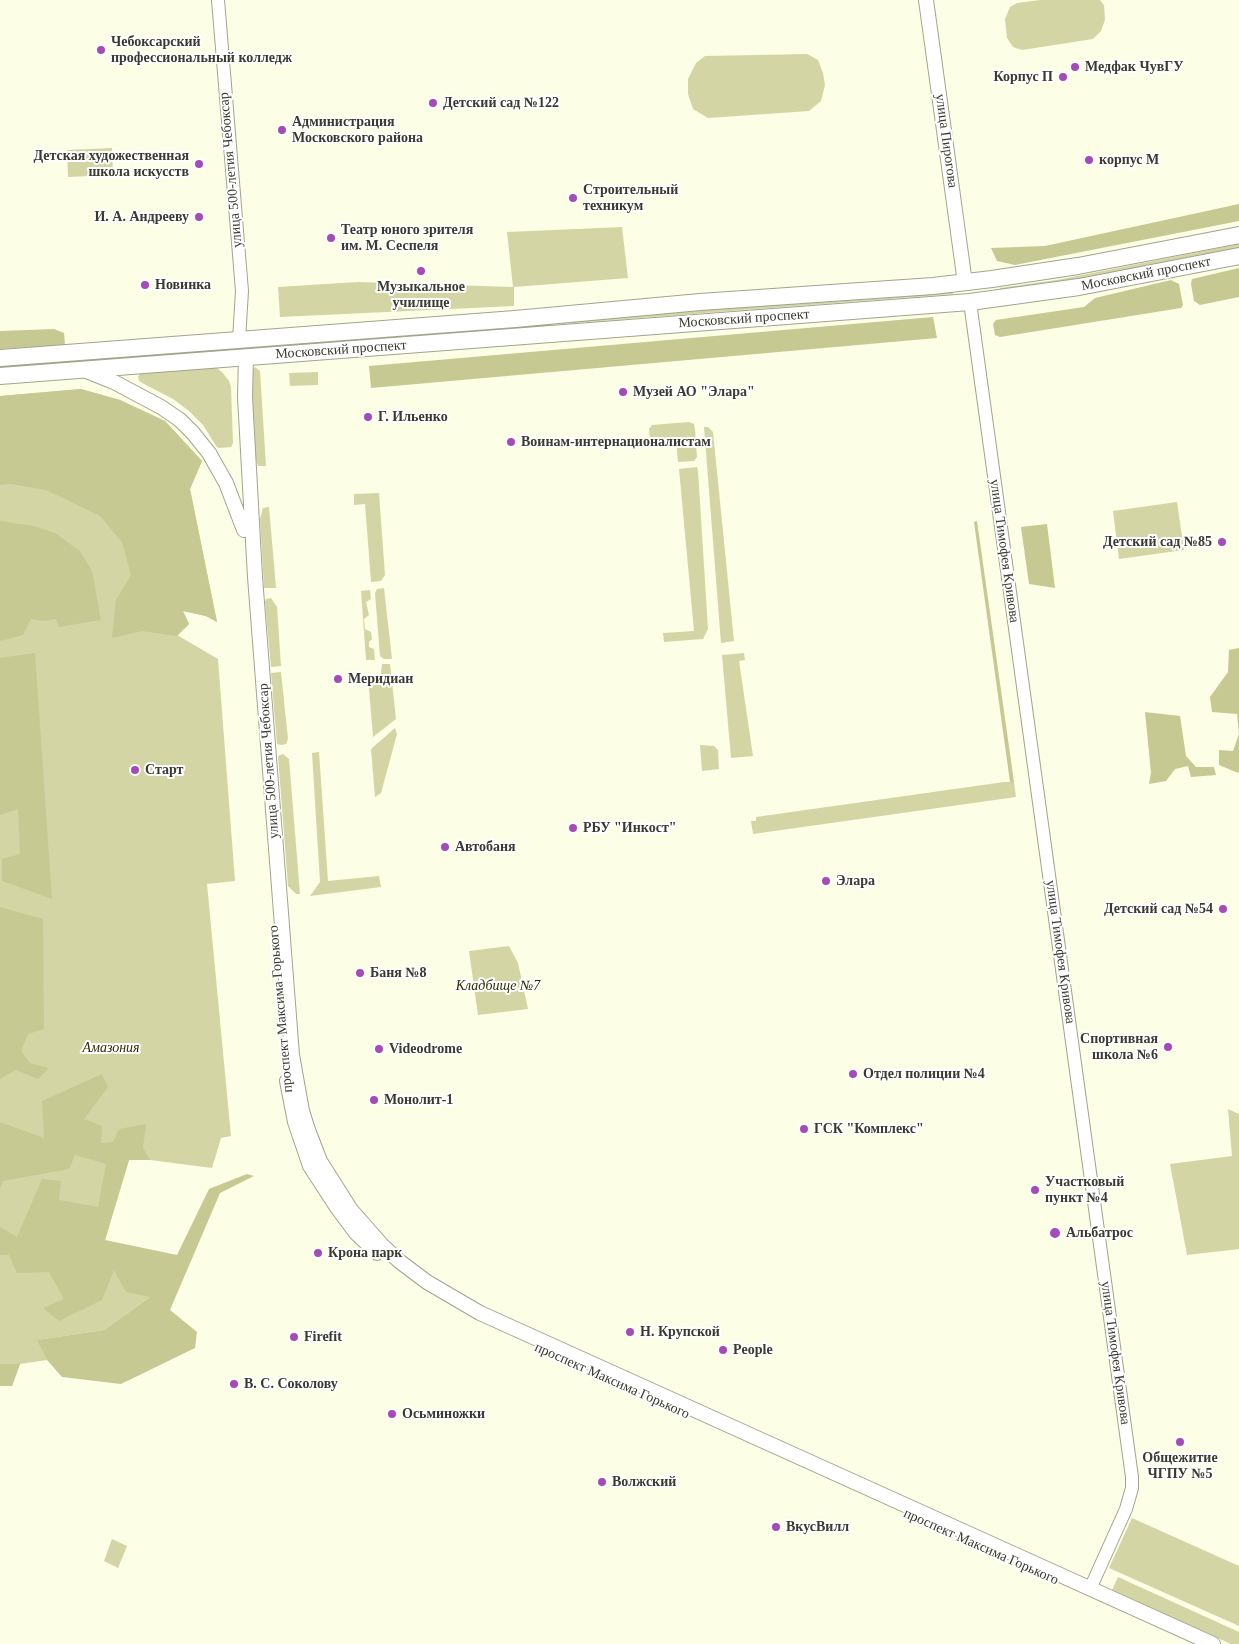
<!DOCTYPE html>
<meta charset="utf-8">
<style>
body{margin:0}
canvas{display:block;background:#fcfee5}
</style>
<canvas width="1239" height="1644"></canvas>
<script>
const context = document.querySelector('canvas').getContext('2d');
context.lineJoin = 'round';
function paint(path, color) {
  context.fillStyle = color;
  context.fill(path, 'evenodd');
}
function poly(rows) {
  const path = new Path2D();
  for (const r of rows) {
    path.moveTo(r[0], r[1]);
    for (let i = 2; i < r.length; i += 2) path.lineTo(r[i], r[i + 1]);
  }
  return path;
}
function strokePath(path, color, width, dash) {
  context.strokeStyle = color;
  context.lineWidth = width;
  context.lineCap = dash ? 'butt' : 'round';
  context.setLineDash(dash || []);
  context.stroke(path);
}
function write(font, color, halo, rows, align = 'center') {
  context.font = font + ' "Times New Roman",serif';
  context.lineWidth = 4;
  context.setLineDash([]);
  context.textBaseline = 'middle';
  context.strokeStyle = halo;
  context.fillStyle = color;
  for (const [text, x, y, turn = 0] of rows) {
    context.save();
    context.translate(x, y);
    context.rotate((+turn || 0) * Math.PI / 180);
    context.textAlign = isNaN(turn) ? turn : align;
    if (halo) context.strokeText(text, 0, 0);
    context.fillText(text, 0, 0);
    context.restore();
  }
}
const green = poly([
 [1040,0,1100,0,1104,5,1105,20,1101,31,1093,39,1022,50,1013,47,1007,38,1005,19,1010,7,1017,3],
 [807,54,818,60,823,73,825,85,821,101,809,111,708,118,693,109,688,94,688,79,696,63,705,56],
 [112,148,113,175,68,177,67,150],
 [622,227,628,278,514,287,514,306,280,317,278,287,358,282,513,287,507,232],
 [1239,244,1239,248,1058,284,1000,292,1000,288,1057,280],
 [953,290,953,294,260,347,259,344],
 [213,348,213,351,0,369,0,365],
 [214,366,222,372,229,381,231,387,233,443,231,447,219,448,216,446,203,425,189,411,173,399,144,384,139,381,138,377,141,372],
 [255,367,260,371,266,466,258,466,254,455,251,371],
 [318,372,318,385,290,386,289,373],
 [81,389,120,400,165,421,202,461,190,489,217,622,206,616,183,611,189,624,177,635,218,659,235,881,207,884,231,1136,221,1138,212,1168,150,1160,129,1160,105,1240,150,1297,104,1330,38,1340,47,1360,20,1364,12,1386,0,1386,0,396],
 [689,422,694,424,695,429,697,457,694,461,678,462,676,439,650,441,649,429,652,425],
 [704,427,708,427,713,432,734,641,721,643],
 [697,467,698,471,708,629,703,639,664,642,663,633,694,631,679,469],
 [379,493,385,575,381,581,371,582,365,504,354,505,354,494],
 [1177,502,1184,550,1119,559,1113,511],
 [269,507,276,588,264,588,260,519,263,508],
 [384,588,392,659,384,659,380,656,375,593,377,589],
 [370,590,371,599,366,602,369,615,364,619,365,629,371,632,372,639,369,642,369,647,374,649,375,660,366,660,361,591],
 [271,598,277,607,281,666,271,667,265,602,266,599],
 [744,653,745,660,739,661,753,756,731,758,722,655],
 [382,664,390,664,396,719,373,737,368,677,376,677,381,674],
 [281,672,288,739,286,744,282,745,277,744,271,673],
 [395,728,397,734,381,793,375,797,371,749],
 [700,745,714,746,718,750,719,769,702,771],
 [319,752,328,881,379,876,381,887,310,896,320,882,312,753],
 [283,754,289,759,300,894,296,894,288,886,278,756],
 [1004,782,1014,782,1016,797,753,834,751,821,756,821,756,817],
 [509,946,518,963,528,1009,478,1015,469,951],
 [1228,1109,1239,1114,1239,1249,1187,1255,1170,1164,1232,1156],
 [1132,1518,1239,1566,1239,1626,1109,1568],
 [112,1539,127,1546,118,1568,104,1561],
 [1118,1577,1239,1632,1239,1644,1231,1644,1112,1590]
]);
const forest = poly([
 [1239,204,1239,221,1015,265,997,261,991,248,1045,246],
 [1239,268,1239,297,1200,305,1194,301,1191,284,1192,279],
 [1171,280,1179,284,1183,305,1181,308,1000,337,995,335,993,324,996,320,1084,307,1095,298],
 [933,317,937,338,371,388,369,366],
 [54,329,64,333,65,345,0,349,0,331],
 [81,389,120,400,165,421,202,461,190,489,217,622,206,616,183,611,189,624,177,636,142,631,112,638,116,600,131,575,122,542,100,516,46,490,11,484,0,485,0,396],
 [0,521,34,526,55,533,80,551,92,571,101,620,59,627,56,619,43,621,31,619,23,635,0,641],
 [977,521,1014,782,1010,782,974,522],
 [1047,524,1055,588,1029,584,1021,527],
 [1239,648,1239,772,1238,773,1219,765,1219,750,1233,751,1239,734,1237,714,1212,712,1210,697,1228,672,1229,650],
 [35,653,52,899,2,881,2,859,20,854,18,809,0,815,0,658],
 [1145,712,1180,716,1186,756,1196,767,1214,767,1216,775,1191,777,1188,766,1175,769,1166,781,1149,784,1151,773],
 [0,907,43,919,44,1029,28,1034,21,1051,30,1063,49,1068,38,1079,16,1070,0,1079],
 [102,1074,108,1087,84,1119,102,1126,101,1143,113,1142,119,1129,146,1124,143,1148,150,1160,129,1160,105,1240,177,1255,209,1189,247,1174,254,1176,220,1193,170,1310,197,1332,195,1348,121,1384,62,1377,47,1360,37,1340,104,1330,150,1297,126,1292,114,1270,102,1300,59,1321,43,1308,64,1299,49,1272,17,1273,9,1255,0,1255,0,1227,17,1237,42,1179,61,1181,59,1200,98,1207,106,1164,75,1155,69,1169,3,1181,0,1188,0,1122,44,1138,42,1101],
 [0,1364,20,1364,12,1386,0,1386]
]);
const tertiary = poly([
 [218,0,242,291,239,340],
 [970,302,1132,1477,1132,1488,1126,1509,1090,1589]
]);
const secondary = poly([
 [926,0,965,283],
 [246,357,245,397,255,577,292,1055,302,1111,308,1130,320,1161,351,1210,381,1244,399,1261,427,1282,480,1313,1213,1644],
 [84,370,114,382,161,407,180,420,193,433,209,453,226,483,244,530],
 [287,1081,295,1122,310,1166,336,1206,356,1233,377,1253]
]);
const primary = poly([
 [0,358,515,319,700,302,933,286,992,279,1078,266,1239,235],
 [0,376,970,302,1079,287,1239,256]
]);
const markers = [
 [101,50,5,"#a44bb7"],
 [1075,67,5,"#a44bb7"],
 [1063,77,5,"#a44bb7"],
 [433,103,5,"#a44bb7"],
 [282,130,5,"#a44bb7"],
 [1089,160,5,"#a44bb7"],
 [199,164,5,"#a44bb7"],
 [573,198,5,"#a44bb7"],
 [199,217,5,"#a44bb7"],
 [331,238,5,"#a44bb7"],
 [421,271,5,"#a44bb7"],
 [145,285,5,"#a44bb7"],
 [623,392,5,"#a44bb7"],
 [368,417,5,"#a44bb7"],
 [511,442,5,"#a44bb7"],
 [1222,542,5,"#a44bb7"],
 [338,679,5,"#a44bb7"],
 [135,770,5,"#a44bb7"],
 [573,828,5,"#a44bb7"],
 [445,847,5,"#a44bb7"],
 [826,881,5,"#a44bb7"],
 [1223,909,5,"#a44bb7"],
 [360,973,5,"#a44bb7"],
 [1168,1047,5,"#a44bb7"],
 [379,1049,5,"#a44bb7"],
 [853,1074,5,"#a44bb7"],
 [374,1100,5,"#a44bb7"],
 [804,1129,5,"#a44bb7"],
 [1035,1190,5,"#a44bb7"],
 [1055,1233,6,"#a44bb7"],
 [318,1253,5,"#a44bb7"],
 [630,1332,5,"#a44bb7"],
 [294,1337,5,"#a44bb7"],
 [723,1350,5,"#a44bb7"],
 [234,1384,5,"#a44bb7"],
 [392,1414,5,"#a44bb7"],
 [1180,1442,5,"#a44bb7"],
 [602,1482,5,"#a44bb7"],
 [776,1527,5,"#a44bb7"]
];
const poiNames = [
 ["Чебоксарский",111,42],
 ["профессиональный колледж",111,58],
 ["Медфак ЧувГУ",1085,67],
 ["Корпус П",1053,77,"right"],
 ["Детский сад №122",443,103],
 ["Администрация",292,122],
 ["Московского района",292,138],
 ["Детская художественная",189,156,"right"],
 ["школа искусств",189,172,"right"],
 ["корпус М",1099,160],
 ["Строительный",583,190],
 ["техникум",583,206],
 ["И. А. Андрееву",189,217,"right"],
 ["Театр юного зрителя",341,230],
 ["им. М. Сеспеля",341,246],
 ["Новинка",155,285],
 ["Музыкальное",421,287,"center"],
 ["училище",421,303,"center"],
 ["Музей АО \"Элара\"",633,392],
 ["Г. Ильенко",378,417],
 ["Воинам-интернационалистам",521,442],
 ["Детский сад №85",1212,542,"right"],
 ["Меридиан",348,679],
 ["Старт",145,770],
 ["РБУ \"Инкост\"",583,828],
 ["Автобаня",455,847],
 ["Элара",836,881],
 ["Детский сад №54",1213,909,"right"],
 ["Баня №8",370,973],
 ["Спортивная",1158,1039,"right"],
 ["школа №6",1158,1055,"right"],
 ["Videodrome",389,1049],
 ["Отдел полиции №4",863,1074],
 ["Монолит-1",384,1100],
 ["ГСК \"Комплекс\"",814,1129],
 ["Участковый",1045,1182],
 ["пункт №4",1045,1198],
 ["Альбатрос",1066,1233],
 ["Крона парк",328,1253],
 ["Н. Крупской",640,1332],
 ["Firefit",304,1337],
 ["People",733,1350],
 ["В. С. Соколову",244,1384],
 ["Осьминожки",402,1414],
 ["Общежитие",1180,1458,"center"],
 ["ЧГПУ №5",1180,1474,"center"],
 ["Волжский",612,1482],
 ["ВкусВилл",786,1527]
];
const streetNames = [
 ["улица Пирогова",946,141,82],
 ["улица 500-летия Чебоксар",231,170,-95],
 ["Московский проспект",1146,274,-11],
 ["Московский проспект",744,319,-4],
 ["Московский проспект",341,350,-4],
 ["улица Тимофея Кривова",1004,551,82],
 ["улица 500-летия Чебоксар",269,761,-94],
 ["улица Тимофея Кривова",1060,952,82],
 ["проспект Максима Горького",281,1009,-95],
 ["улица Тимофея Кривова",1115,1353,82],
 ["проспект Максима Горького",612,1381,24],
 ["проспект Максима Горького",981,1547,24]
];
const parkNames = [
 ["Кладбище №7",498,986],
 ["Амазония",111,1048]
];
paint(green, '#d3d6a4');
paint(forest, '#c6c992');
strokePath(tertiary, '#a2a48d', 14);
strokePath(secondary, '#a2a48d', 16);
strokePath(primary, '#a2a48d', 18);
strokePath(tertiary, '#fff', 12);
strokePath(secondary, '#fff', 14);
strokePath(primary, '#fff', 16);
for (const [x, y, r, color] of markers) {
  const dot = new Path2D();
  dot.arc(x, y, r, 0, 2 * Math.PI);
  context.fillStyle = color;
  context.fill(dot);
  strokePath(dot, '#fff', 2);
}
write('bold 14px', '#393a30', '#fff', poiNames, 'left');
write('14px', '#393a30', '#fff', streetNames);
write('italic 14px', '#2c2d00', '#fff', parkNames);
</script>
